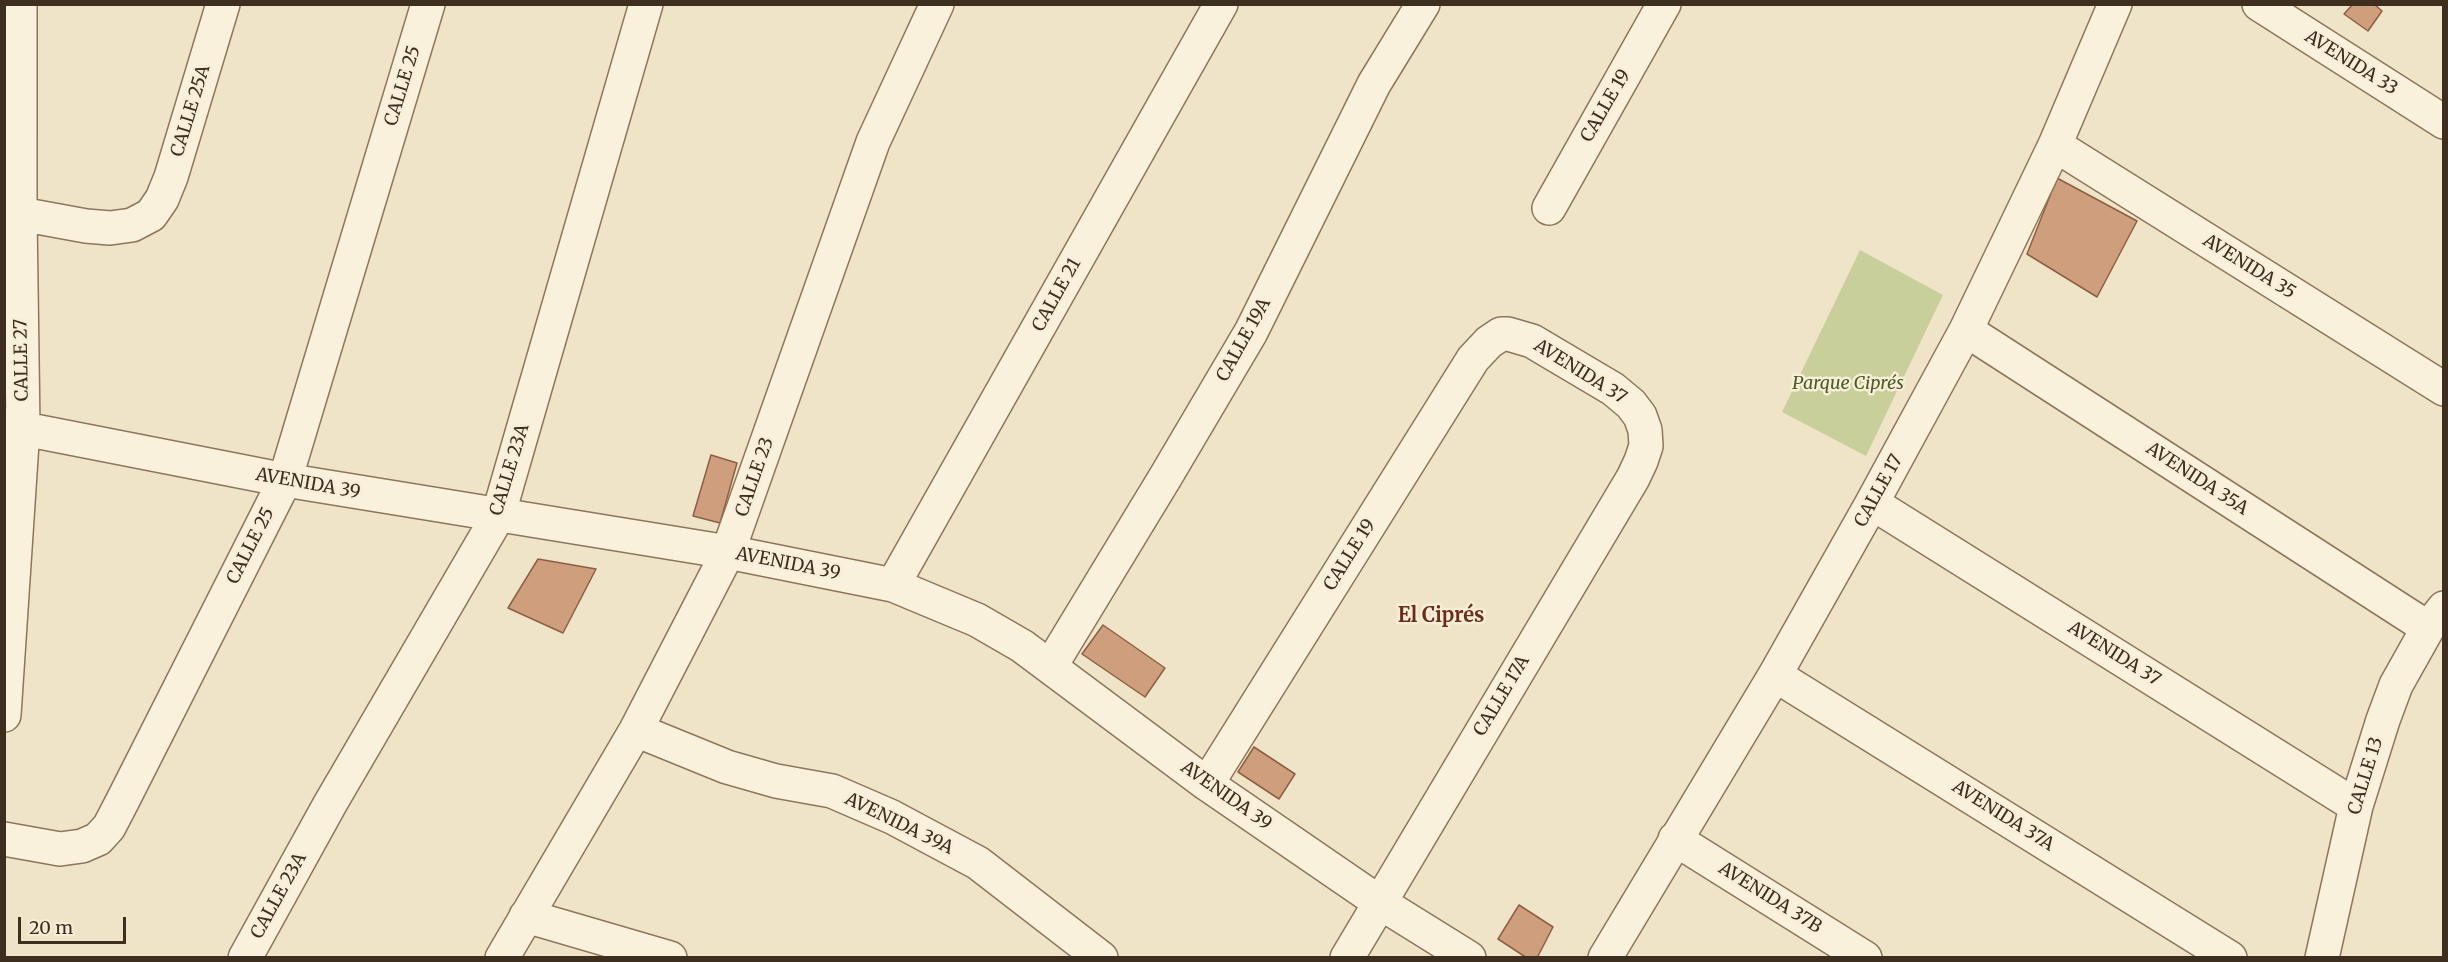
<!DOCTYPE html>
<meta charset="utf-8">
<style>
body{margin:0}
#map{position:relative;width:2448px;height:962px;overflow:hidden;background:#f0e4c8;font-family:Merriweather,serif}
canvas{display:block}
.frame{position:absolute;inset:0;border:6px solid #3d2e20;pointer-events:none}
.scale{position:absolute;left:18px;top:917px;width:108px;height:27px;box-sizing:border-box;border:3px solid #3d2e20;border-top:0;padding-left:8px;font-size:18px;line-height:21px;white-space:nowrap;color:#3d2e20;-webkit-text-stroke:4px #f7eed8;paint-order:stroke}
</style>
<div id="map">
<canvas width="2448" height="962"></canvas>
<div class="frame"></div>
<div class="scale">20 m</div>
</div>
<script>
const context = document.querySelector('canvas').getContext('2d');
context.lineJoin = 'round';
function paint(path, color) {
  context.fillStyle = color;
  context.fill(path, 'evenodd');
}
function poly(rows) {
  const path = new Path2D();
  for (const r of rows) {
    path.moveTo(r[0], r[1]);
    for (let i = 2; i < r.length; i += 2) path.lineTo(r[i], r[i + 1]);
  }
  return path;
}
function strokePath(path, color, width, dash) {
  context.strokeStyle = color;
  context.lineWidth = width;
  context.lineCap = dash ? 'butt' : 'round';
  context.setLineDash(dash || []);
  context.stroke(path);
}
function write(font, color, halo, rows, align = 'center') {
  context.font = font + ' Merriweather,serif';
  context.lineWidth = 5;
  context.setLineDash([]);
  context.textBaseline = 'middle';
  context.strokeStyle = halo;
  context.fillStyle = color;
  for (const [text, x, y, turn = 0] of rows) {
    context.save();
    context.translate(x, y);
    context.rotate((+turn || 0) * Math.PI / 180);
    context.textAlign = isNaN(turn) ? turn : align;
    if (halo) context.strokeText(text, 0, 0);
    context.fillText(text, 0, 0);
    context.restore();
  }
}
const green = poly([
 [1860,250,1943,295,1866,456,1782,412]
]);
const building = poly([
 [2353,4,2374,4,2382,11,2368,31,2344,14,2353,4],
 [2057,178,2137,221,2097,297,2027,254,2057,178],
 [711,455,737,463,720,523,693,516,711,455],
 [538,559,596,569,563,633,508,608,538,559],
 [1103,625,1165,668,1145,697,1082,654,1103,625],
 [1254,747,1295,774,1279,799,1238,772,1254,747],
 [1519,905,1553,927,1537,958,1527,958,1498,939,1519,905]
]);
const minor = poly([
 [2259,4,2444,122],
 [2055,145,2444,389],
 [1549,208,1664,4],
 [4,211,86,226,110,228,132,225,151,215,162,199,171,177,223,4],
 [1966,330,2428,628],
 [4,425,285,480,728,552,893,585,977,620,1022,646,1207,784,1379,902,1469,958],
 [1872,503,2356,806],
 [893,585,1221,4],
 [1050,667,1166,476,1251,332,1374,84,1423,4],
 [1775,675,2230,958],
 [4,715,23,428,20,215,20,4],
 [636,730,727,767,776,781,832,791,892,817,978,863,1101,958],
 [1207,784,1473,359,1489,342,1501,334,1508,334,1532,341,1613,389,1631,404,1640,416,1645,430,1646,446,1641,461,1633,478,1347,958],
 [4,839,60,849,82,846,98,839,109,827,122,802,285,480,428,4],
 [1675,839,1865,958],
 [526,916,670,958],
 [245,958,330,804,498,516,646,4],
 [502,958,636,730,728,552,873,142,937,4],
 [1605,958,1775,675,1872,503,1966,330,2055,145,2115,4],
 [2322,958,2356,806,2383,720,2396,685,2428,628,2444,608]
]);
const streetNames = [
 ["AVENIDA 33",2351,63,32],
 ["CALLE 25",403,86,-73],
 ["CALLE 19",1606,106,-60],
 ["CALLE 25A",191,111,-73],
 ["AVENIDA 35",2249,267,32],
 ["CALLE 21",1057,295,-61],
 ["CALLE 19A",1244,340,-61],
 ["CALLE 27",22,360,-91],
 ["AVENIDA 37",1580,372,32],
 ["CALLE 23A",510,470,-73],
 ["CALLE 23",755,477,-71],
 ["AVENIDA 35A",2197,479,33],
 ["AVENIDA 39",308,484,10],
 ["CALLE 17",1879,491,-61],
 ["CALLE 25",251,546,-63],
 ["CALLE 19",1350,555,-58],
 ["AVENIDA 39",788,564,11],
 ["AVENIDA 37",2114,654,32],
 ["CALLE 17A",1502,696,-59],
 ["CALLE 13",2366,776,-73],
 ["AVENIDA 39",1226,796,35],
 ["AVENIDA 37A",2003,816,32],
 ["AVENIDA 39A",899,824,26],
 ["CALLE 23A",279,896,-61],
 ["AVENIDA 37B",1770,898,32]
];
const parkNames = [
 ["Parque Ciprés",1848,384]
];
const neighbourhoodNames = [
 ["El Ciprés",1441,616]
];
paint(green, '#c9cf9b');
paint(building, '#cf9f7d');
strokePath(building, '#8d5f41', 1.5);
strokePath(minor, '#8d765c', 36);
strokePath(minor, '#faf1dc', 33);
write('18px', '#3d2e20', '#f7eed8', streetNames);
write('italic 18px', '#4d5a26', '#f7eed8', parkNames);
write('bold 20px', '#6b2e1e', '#f7eed8', neighbourhoodNames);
</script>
